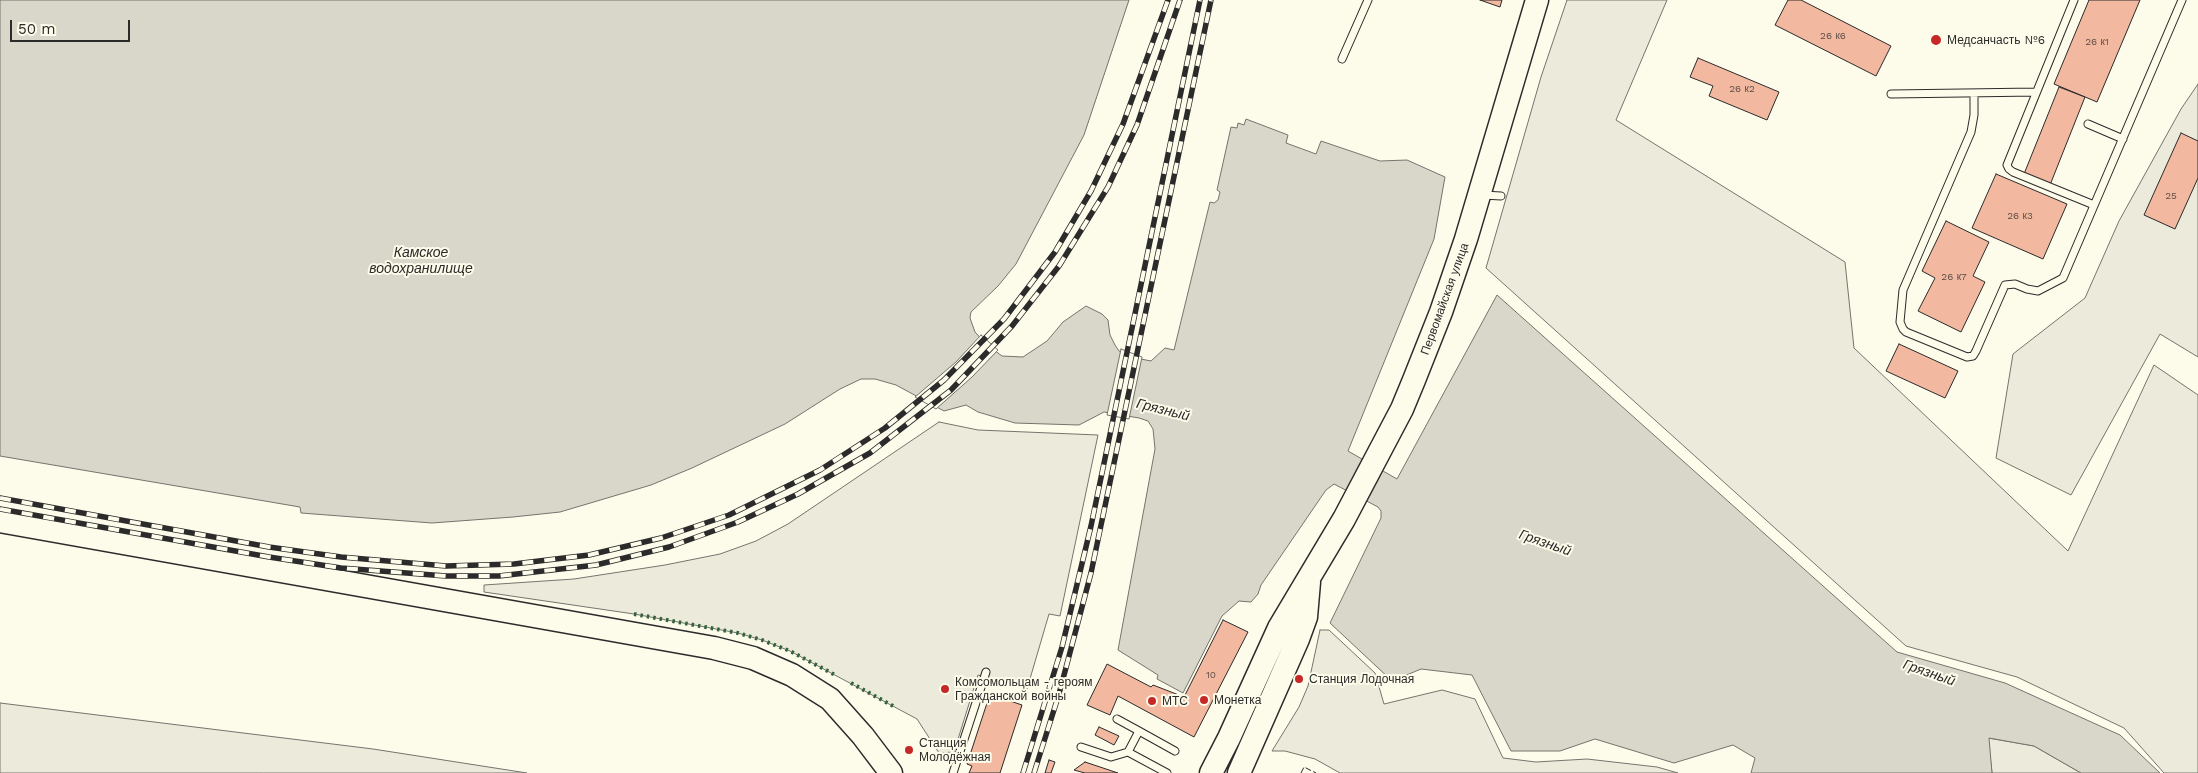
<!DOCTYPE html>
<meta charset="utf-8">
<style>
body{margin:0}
#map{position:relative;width:2198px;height:773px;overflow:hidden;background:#fdfbea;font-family:"Work Sans",sans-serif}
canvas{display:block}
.scale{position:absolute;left:10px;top:20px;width:120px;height:22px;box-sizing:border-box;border:2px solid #2b2b2b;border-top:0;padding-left:6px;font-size:15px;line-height:18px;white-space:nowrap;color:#2b2b2b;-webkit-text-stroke:4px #fdfbea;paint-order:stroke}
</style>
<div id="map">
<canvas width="2198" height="773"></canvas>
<div class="scale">50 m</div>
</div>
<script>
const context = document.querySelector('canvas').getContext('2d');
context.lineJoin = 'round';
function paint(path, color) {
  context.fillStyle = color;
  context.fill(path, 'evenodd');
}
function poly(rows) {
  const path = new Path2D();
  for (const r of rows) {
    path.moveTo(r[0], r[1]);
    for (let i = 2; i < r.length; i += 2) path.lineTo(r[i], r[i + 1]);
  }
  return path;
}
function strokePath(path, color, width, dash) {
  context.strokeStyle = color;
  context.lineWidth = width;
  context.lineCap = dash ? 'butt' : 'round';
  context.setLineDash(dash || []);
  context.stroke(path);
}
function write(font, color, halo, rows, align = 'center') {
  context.font = font + ' "Work Sans",sans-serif';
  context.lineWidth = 4;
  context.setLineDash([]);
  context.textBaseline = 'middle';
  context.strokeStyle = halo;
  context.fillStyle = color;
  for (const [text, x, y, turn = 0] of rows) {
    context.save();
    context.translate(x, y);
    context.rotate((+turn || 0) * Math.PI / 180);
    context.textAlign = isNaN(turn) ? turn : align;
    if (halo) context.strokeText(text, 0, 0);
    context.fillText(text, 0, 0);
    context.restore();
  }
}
const green = poly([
 [1567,0,1667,0,1616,120,1845,262,1854,348,2068,551,2154,365,2198,395,2198,773,2164,773,2124,728,2017,677,1906,646,1486,268,1541,77,1567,0],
 [2198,84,2198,357,2160,334,2071,495,1996,458,2013,354,2085,298,2119,221,2181,109,2198,84],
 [939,422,978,430,1098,435,1060,616,1049,614,1027,689,978,675,954,752,939,753,917,719,790,651,762,640,738,633,634,614,484,592,484,585,574,579,665,565,720,554,756,541,788,524,939,422],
 [1320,630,1329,630,1375,673,1384,704,1442,690,1475,699,1503,758,1536,762,1587,759,1657,767,1678,773,1340,773,1315,759,1285,751,1272,751,1299,707,1308,686,1320,630],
 [0,703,373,749,527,773,0,773,0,703],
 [1988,738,2034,746,2081,773,1992,773,1988,738]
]);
const water = poly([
 [0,0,1129,0,1084,135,1016,264,998,286,971,312,970,318,975,332,986,344,1002,356,1023,357,1047,341,1063,322,1086,306,1102,314,1108,320,1110,335,1115,345,1119,351,1131,357,1151,361,1165,348,1174,350,1210,202,1214,203,1218,200,1220,192,1217,190,1231,127,1237,128,1238,123,1244,125,1246,119,1288,135,1286,143,1316,154,1321,141,1380,161,1407,160,1445,177,1434,239,1348,451,1397,479,1497,295,1897,652,2005,683,2120,735,2160,773,2081,773,2034,746,1989,738,1992,773,1751,773,1755,758,1733,745,1674,763,1595,739,1560,751,1511,751,1472,675,1421,669,1392,681,1330,623,1381,518,1381,511,1378,507,1334,484,1326,490,1261,585,1258,594,1251,602,1239,601,1222,616,1183,693,1157,679,1158,675,1118,650,1155,449,1153,429,1148,421,1139,418,1104,412,1079,425,1015,423,978,412,966,405,944,411,896,385,875,379,861,379,840,389,785,424,692,468,651,485,560,512,513,517,432,523,301,513,300,507,0,456,0,0]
]);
const pier = poly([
 [981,335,998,350,972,377,936,409,915,397,956,362,981,335],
 [1121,349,1142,357,1129,419,1107,415,1121,349]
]);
const building = poly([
 [1480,0,1502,0,1500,7,1480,0],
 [1788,0,1801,0,1891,46,1876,76,1775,25,1788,0],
 [2089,0,2140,0,2097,102,2054,84,2089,0],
 [1698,58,1779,92,1767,120,1709,96,1713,86,1690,77,1698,58],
 [2059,87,2085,97,2050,185,2024,174,2059,87],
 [2181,133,2198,141,2198,178,2175,229,2144,215,2181,133],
 [1996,174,2067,204,2043,259,1972,228,1996,174],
 [1946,221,1989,242,1973,276,1985,282,1961,332,1918,311,1935,278,1922,271,1946,221],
 [1899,344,1958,371,1945,398,1886,371,1899,344],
 [1223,620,1248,632,1194,737,1118,696,1110,715,1087,705,1107,664,1151,687,1153,685,1184,697,1223,620],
 [990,694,1022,705,1000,773,969,773,972,766,967,764,990,694],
 [1099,727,1119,736,1114,745,1095,735,1099,727],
 [1049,760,1055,762,1051,773,1045,773,1049,760],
 [1085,762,1118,773,1085,773,1074,770,1085,762]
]);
const lane = poly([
 [2074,0,2007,165,2009,169,2013,172,2094,205],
 [1342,59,1368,0],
 [1891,94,2036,92],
 [1974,94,1974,115,1971,132,1903,290,1900,322,1903,329,1906,332,1967,357,1973,356,1976,351,2005,285,2015,284,2027,289,2038,291,2063,278,2182,0],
 [2088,124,2123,139],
 [1483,195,1501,196],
 [1117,719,1139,731],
 [1081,747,1111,757,1128,752],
 [953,773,986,672],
 [1167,773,1128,752,1139,731,1175,751]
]);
const primary = poly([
 [0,521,714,648,753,658,792,675,830,699,863,736,891,773],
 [1211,773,1229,738,1279,628,1344,519,1402,409,1414,380,1441,312,1466,239,1537,0],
 [1239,773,1298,639,1306,617,1309,582]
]);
const rail = poly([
 [0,498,269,547,341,557,446,566,514,564,589,555,661,538,729,515,820,470,885,428,944,380,1004,319,1055,252,1091,191,1123,124,1168,0],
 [0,509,269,557,341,568,446,576,499,576,596,565,669,547,738,522,798,494,870,453,951,390,1012,326,1059,266,1108,187,1137,125,1180,0],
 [1023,773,1062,647,1091,526,1200,0],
 [1034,773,1059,694,1091,573,1211,0]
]);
const hedge = poly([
 [634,614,738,633,762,640,790,651,837,676],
 [851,683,893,706]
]);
const fence = poly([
 [1301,773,1304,767,1316,773]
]);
const markers = [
 [1936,40,6,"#c62828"],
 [1299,679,5,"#c62828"],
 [945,689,5,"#c62828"],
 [1204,700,5,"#c62828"],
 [1152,701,5,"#c62828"],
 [909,750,5,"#c62828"]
];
const numberNames = [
 ["26 к6",1833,36],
 ["26 к1",2097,42],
 ["26 к2",1742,89],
 ["25",2171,196],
 ["26 к3",2020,216],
 ["26 к7",1954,277],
 ["10",1211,675]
];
const poiNames = [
 ["Медсанчасть №6",1947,40],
 ["Станция Лодочная",1309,679],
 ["Комсомольцам - героям",955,682],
 ["Гражданской войны",955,696],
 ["Монетка",1214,700],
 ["МТС",1162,701],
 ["Станция",919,743],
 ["Молодёжная",919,757]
];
const streetNames = [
 ["Первомайская улица",1445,299,-70]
];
const waterNames = [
 ["Камское",421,253],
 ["водохранилище",421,269],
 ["Грязный",1163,410,14],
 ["Грязный",1545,543,19],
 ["Грязный",1929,673,19]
];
paint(green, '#ecebdb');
strokePath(green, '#74746e', 1);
paint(water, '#d8d7c9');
strokePath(water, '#74746e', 1);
paint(pier, '#fdfbea');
strokePath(pier, '#74746e', 1);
paint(building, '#f2b8a0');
strokePath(building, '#2b2b2b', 1);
strokePath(lane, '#2b2b2b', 9);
strokePath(primary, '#2b2b2b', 25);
strokePath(lane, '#fdfbea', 7);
strokePath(primary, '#fdfbea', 22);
strokePath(rail, '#2b2b2b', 5.5);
strokePath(rail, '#fdfbea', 4, [11]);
strokePath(hedge, '#34623c', 4, [2.5, 4]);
strokePath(fence, '#2b2b2b', 1, [6, 2.5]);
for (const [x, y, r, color] of markers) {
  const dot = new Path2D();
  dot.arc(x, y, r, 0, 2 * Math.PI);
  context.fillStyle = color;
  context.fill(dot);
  strokePath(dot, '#fdfbea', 2);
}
write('10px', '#5d4e48', null, numberNames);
write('12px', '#2b2b2b', '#fdfbea', poiNames, 'left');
write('12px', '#2b2b2b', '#fdfbea', streetNames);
write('italic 14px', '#2b2b2b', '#fdfbea', waterNames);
</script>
